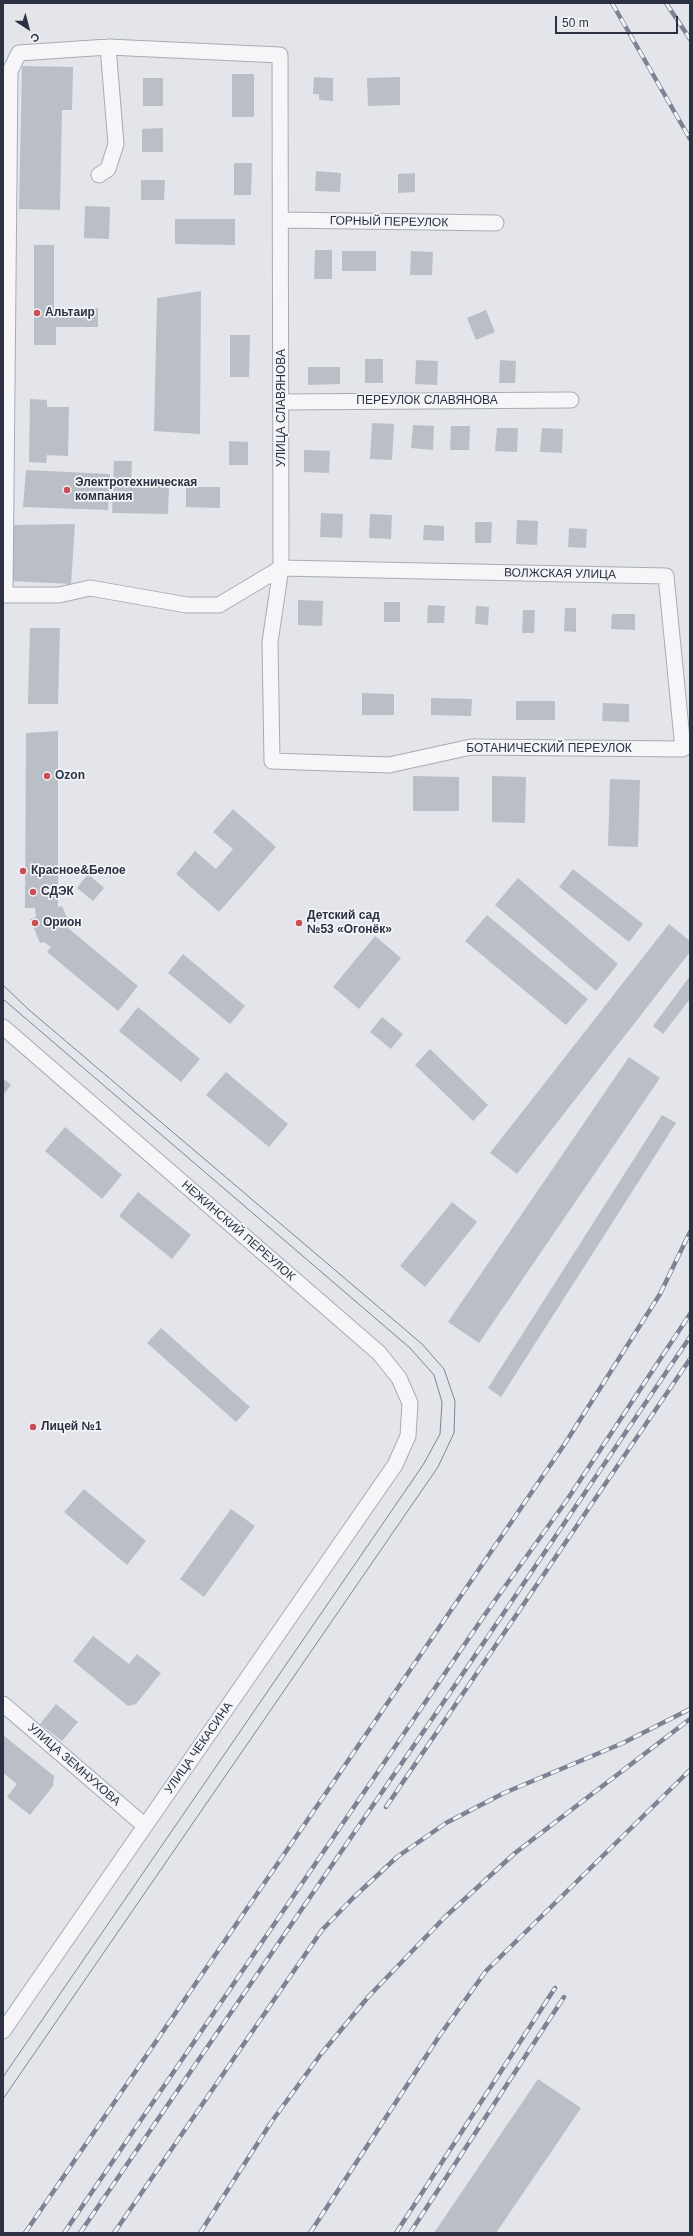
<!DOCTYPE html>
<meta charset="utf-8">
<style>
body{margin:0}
#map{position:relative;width:693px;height:2236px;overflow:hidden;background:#e3e5eb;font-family:Arial,sans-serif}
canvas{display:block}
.frame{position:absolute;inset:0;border:4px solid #2b3142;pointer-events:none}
.north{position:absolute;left:8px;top:8px;width:40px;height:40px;-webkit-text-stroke:3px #f3f4f8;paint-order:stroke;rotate:144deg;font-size:11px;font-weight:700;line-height:16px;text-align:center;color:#2b3142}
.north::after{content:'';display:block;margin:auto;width:14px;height:18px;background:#2b3142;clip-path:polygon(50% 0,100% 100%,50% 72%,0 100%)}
.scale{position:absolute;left:555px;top:16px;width:123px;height:18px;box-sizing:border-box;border:2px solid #2b3142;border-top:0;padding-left:5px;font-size:12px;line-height:14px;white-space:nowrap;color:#2b3142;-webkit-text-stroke:3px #f3f4f8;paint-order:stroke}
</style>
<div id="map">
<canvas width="693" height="2236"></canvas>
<div class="frame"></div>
<div class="north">С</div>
<div class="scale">50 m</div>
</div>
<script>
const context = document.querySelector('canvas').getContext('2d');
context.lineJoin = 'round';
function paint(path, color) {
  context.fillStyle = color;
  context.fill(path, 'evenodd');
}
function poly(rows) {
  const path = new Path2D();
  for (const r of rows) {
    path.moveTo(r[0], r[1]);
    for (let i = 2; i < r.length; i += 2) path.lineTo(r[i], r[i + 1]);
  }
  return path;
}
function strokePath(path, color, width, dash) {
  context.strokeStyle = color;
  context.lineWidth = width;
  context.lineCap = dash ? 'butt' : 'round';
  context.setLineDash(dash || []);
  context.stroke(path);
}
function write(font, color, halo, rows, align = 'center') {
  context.font = font + ' Arial,sans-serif';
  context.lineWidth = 3.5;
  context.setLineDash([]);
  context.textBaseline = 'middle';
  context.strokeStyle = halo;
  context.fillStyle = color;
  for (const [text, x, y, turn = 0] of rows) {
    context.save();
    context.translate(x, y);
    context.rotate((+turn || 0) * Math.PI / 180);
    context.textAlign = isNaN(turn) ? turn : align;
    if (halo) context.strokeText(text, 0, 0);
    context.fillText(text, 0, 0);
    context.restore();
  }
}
const building = poly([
 [22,66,73,67,72,110,62,110,60,210,19,209],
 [232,74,254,74,254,117,232,117],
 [314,77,333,78,333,101,319,100,319,94,313,94],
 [400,77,400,105,368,106,367,78],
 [143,78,163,78,163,106,143,106],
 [163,128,163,152,142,152,142,129],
 [234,163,252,163,251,195,234,195],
 [316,171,341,173,340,192,315,191],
 [415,173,415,192,398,193,398,174],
 [141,180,165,180,164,200,141,200],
 [85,206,110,207,109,239,84,238],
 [175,219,235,219,235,245,175,244],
 [34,245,54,245,54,309,98,308,98,327,56,327,56,345,34,345],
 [315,250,332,250,332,279,314,279],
 [342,251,376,251,376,271,342,271],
 [411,251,433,252,432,275,410,275],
 [201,291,200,434,154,431,157,298],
 [486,310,495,332,476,340,467,318],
 [230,335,250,335,249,377,230,377],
 [365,359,383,359,383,383,365,383],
 [416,360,438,361,437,385,415,384],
 [500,360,516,361,515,383,499,383],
 [308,367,340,367,340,384,308,385],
 [30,399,47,400,47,407,69,407,68,456,47,455,46,463,29,462],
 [372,423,394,424,392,460,370,459],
 [413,425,434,426,433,450,411,448],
 [451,426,470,426,469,450,450,450],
 [497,428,518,428,517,452,495,451],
 [542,428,563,429,562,453,540,452],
 [229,441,248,442,248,465,229,465],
 [304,450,330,451,329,473,304,472],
 [114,461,132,461,131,485,169,486,168,514,112,513],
 [26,470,110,474,108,510,23,507],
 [186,487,220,487,220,508,186,507],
 [321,513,343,514,342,538,320,537],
 [370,514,392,515,391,539,369,538],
 [517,520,538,521,537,545,516,544],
 [475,522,492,522,491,543,475,543],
 [75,524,71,584,10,581,13,525],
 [424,525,444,526,444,541,423,540],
 [569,528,587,529,586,548,568,547],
 [298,600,323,601,322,626,298,625],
 [384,602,400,602,400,622,384,622],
 [428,605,445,606,444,623,427,623],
 [476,606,489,607,488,625,475,624],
 [565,608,576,608,576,632,564,631],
 [523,610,535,610,534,633,522,633],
 [612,614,635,614,635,630,611,629],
 [30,628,60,628,58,704,28,704],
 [362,693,394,694,394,715,362,715],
 [431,698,472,699,471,716,431,715],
 [516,701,555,701,555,720,516,720],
 [603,703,629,704,629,722,602,721],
 [58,731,58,907,62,906,71,927,68,928,138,986,118,1011,47,952,51,947,44,942,40,943,30,919,36,917,35,908,25,908,26,733],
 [413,776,459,777,459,811,413,811],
 [492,776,526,777,525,823,492,822],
 [610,779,640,780,638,847,608,846],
 [233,809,276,847,219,912,176,874,195,851,216,869,233,849,213,832],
 [573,869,643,924,629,942,559,887],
 [88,874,104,888,93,901,77,888],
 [518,878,618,964,596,991,495,905],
 [487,915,588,999,566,1025,465,941],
 [669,924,690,941,690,952,517,1174,490,1153],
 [375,936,401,958,359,1009,333,987],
 [183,954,245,1006,230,1024,168,973],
 [690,976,690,999,663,1034,653,1026],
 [138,1007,200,1059,181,1082,119,1031],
 [382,1017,403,1034,391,1049,370,1032],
 [430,1049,488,1105,473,1121,415,1065],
 [629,1057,660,1078,479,1343,448,1322],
 [226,1072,288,1124,269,1147,206,1095],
 [3,1078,11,1085,3,1095],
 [662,1115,676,1123,501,1397,488,1388],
 [65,1127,122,1175,102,1199,45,1151],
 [138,1192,191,1235,172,1259,119,1216],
 [452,1202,477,1222,425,1287,400,1266],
 [161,1328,250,1407,236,1422,147,1343],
 [84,1489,146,1541,127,1565,64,1512],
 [231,1509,255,1526,204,1597,180,1579],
 [93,1636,129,1664,137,1654,161,1673,136,1704,128,1706,73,1661],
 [56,1704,78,1722,62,1741,40,1724],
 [3,1735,54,1776,53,1786,30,1815,7,1797,17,1784,3,1773],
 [538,2079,581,2108,496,2233,434,2233]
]);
const minor = poly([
 [99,175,108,169,116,144,108,47],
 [281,220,496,223],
 [282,402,571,400],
 [272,761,389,765,471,747,683,749,666,576,281,568,219,605,187,605,90,588,59,595,5,595,10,71,19,53,108,47,280,55,281,568,270,642,272,761],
 [3,1027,379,1353,399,1378,410,1403,408,1436,395,1465,3,2031],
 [3,1704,145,1826]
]);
const tram = poly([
 [3,985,28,1009,422,1344,444,1369,455,1401,454,1433,438,1467,3,2099],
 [3,999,410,1348,434,1375,442,1402,440,1434,423,1465,3,2077]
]);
const rail = poly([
 [612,3,690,139],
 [666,3,690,39],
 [386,1807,690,1359],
 [25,2233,564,1445,660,1294,690,1232],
 [64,2233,486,1613,567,1500,690,1314],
 [80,2233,443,1703,690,1337],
 [114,2233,322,1930,353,1898,397,1857,446,1823,504,1793,623,1743,690,1709],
 [200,2233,272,2121,321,2054,369,1996,445,1917,515,1853,690,1719],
 [310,2233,440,2035,486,1971,690,1770],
 [396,2233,555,1988],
 [410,2233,564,1997]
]);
const markers = [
 [37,313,4,"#ca4e54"],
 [67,490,4,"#ca4e54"],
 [47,776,4,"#ca4e54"],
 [23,871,4,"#ca4e54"],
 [33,892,4,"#ca4e54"],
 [35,923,4,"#ca4e54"],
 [299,923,4,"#ca4e54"],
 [33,1427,4,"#ca4e54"]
];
const streetNames = [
 ["ГОРНЫЙ ПЕРЕУЛОК",389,222,1],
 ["ПЕРЕУЛОК СЛАВЯНОВА",427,401],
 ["УЛИЦА СЛАВЯНОВА",282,408,-90],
 ["ВОЛЖСКАЯ УЛИЦА",560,574,1],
 ["БОТАНИЧЕСКИЙ ПЕРЕУЛОК",549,749],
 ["НЕЖИНСКИЙ ПЕРЕУЛОК",238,1231,41],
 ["УЛИЦА ЧЕКАСИНА",199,1748,-55],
 ["УЛИЦА ЗЕМНУХОВА",74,1765,41]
];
const poiNames = [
 ["Альтаир",45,313],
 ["Электротехническая",75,483],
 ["компания",75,497],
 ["Ozon",55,776],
 ["Красное&Белое",31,871],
 ["СДЭК",41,892],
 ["Детский сад",307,916],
 ["№53 «Огонёк»",307,930],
 ["Орион",43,923],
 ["Лицей №1",41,1427]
];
paint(building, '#babec7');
strokePath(minor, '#a8abb5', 17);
strokePath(minor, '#f6f6f9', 15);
strokePath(tram, '#7d8394', 1);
strokePath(rail, '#7d8394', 4.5);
strokePath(rail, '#f3f4f8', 3, [9]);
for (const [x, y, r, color] of markers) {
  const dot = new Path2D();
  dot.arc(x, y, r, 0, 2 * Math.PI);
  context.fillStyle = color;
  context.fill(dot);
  strokePath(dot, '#f3f4f8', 1.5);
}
write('12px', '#2b3142', '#f3f4f8', streetNames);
write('bold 12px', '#2b3142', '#f3f4f8', poiNames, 'left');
</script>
